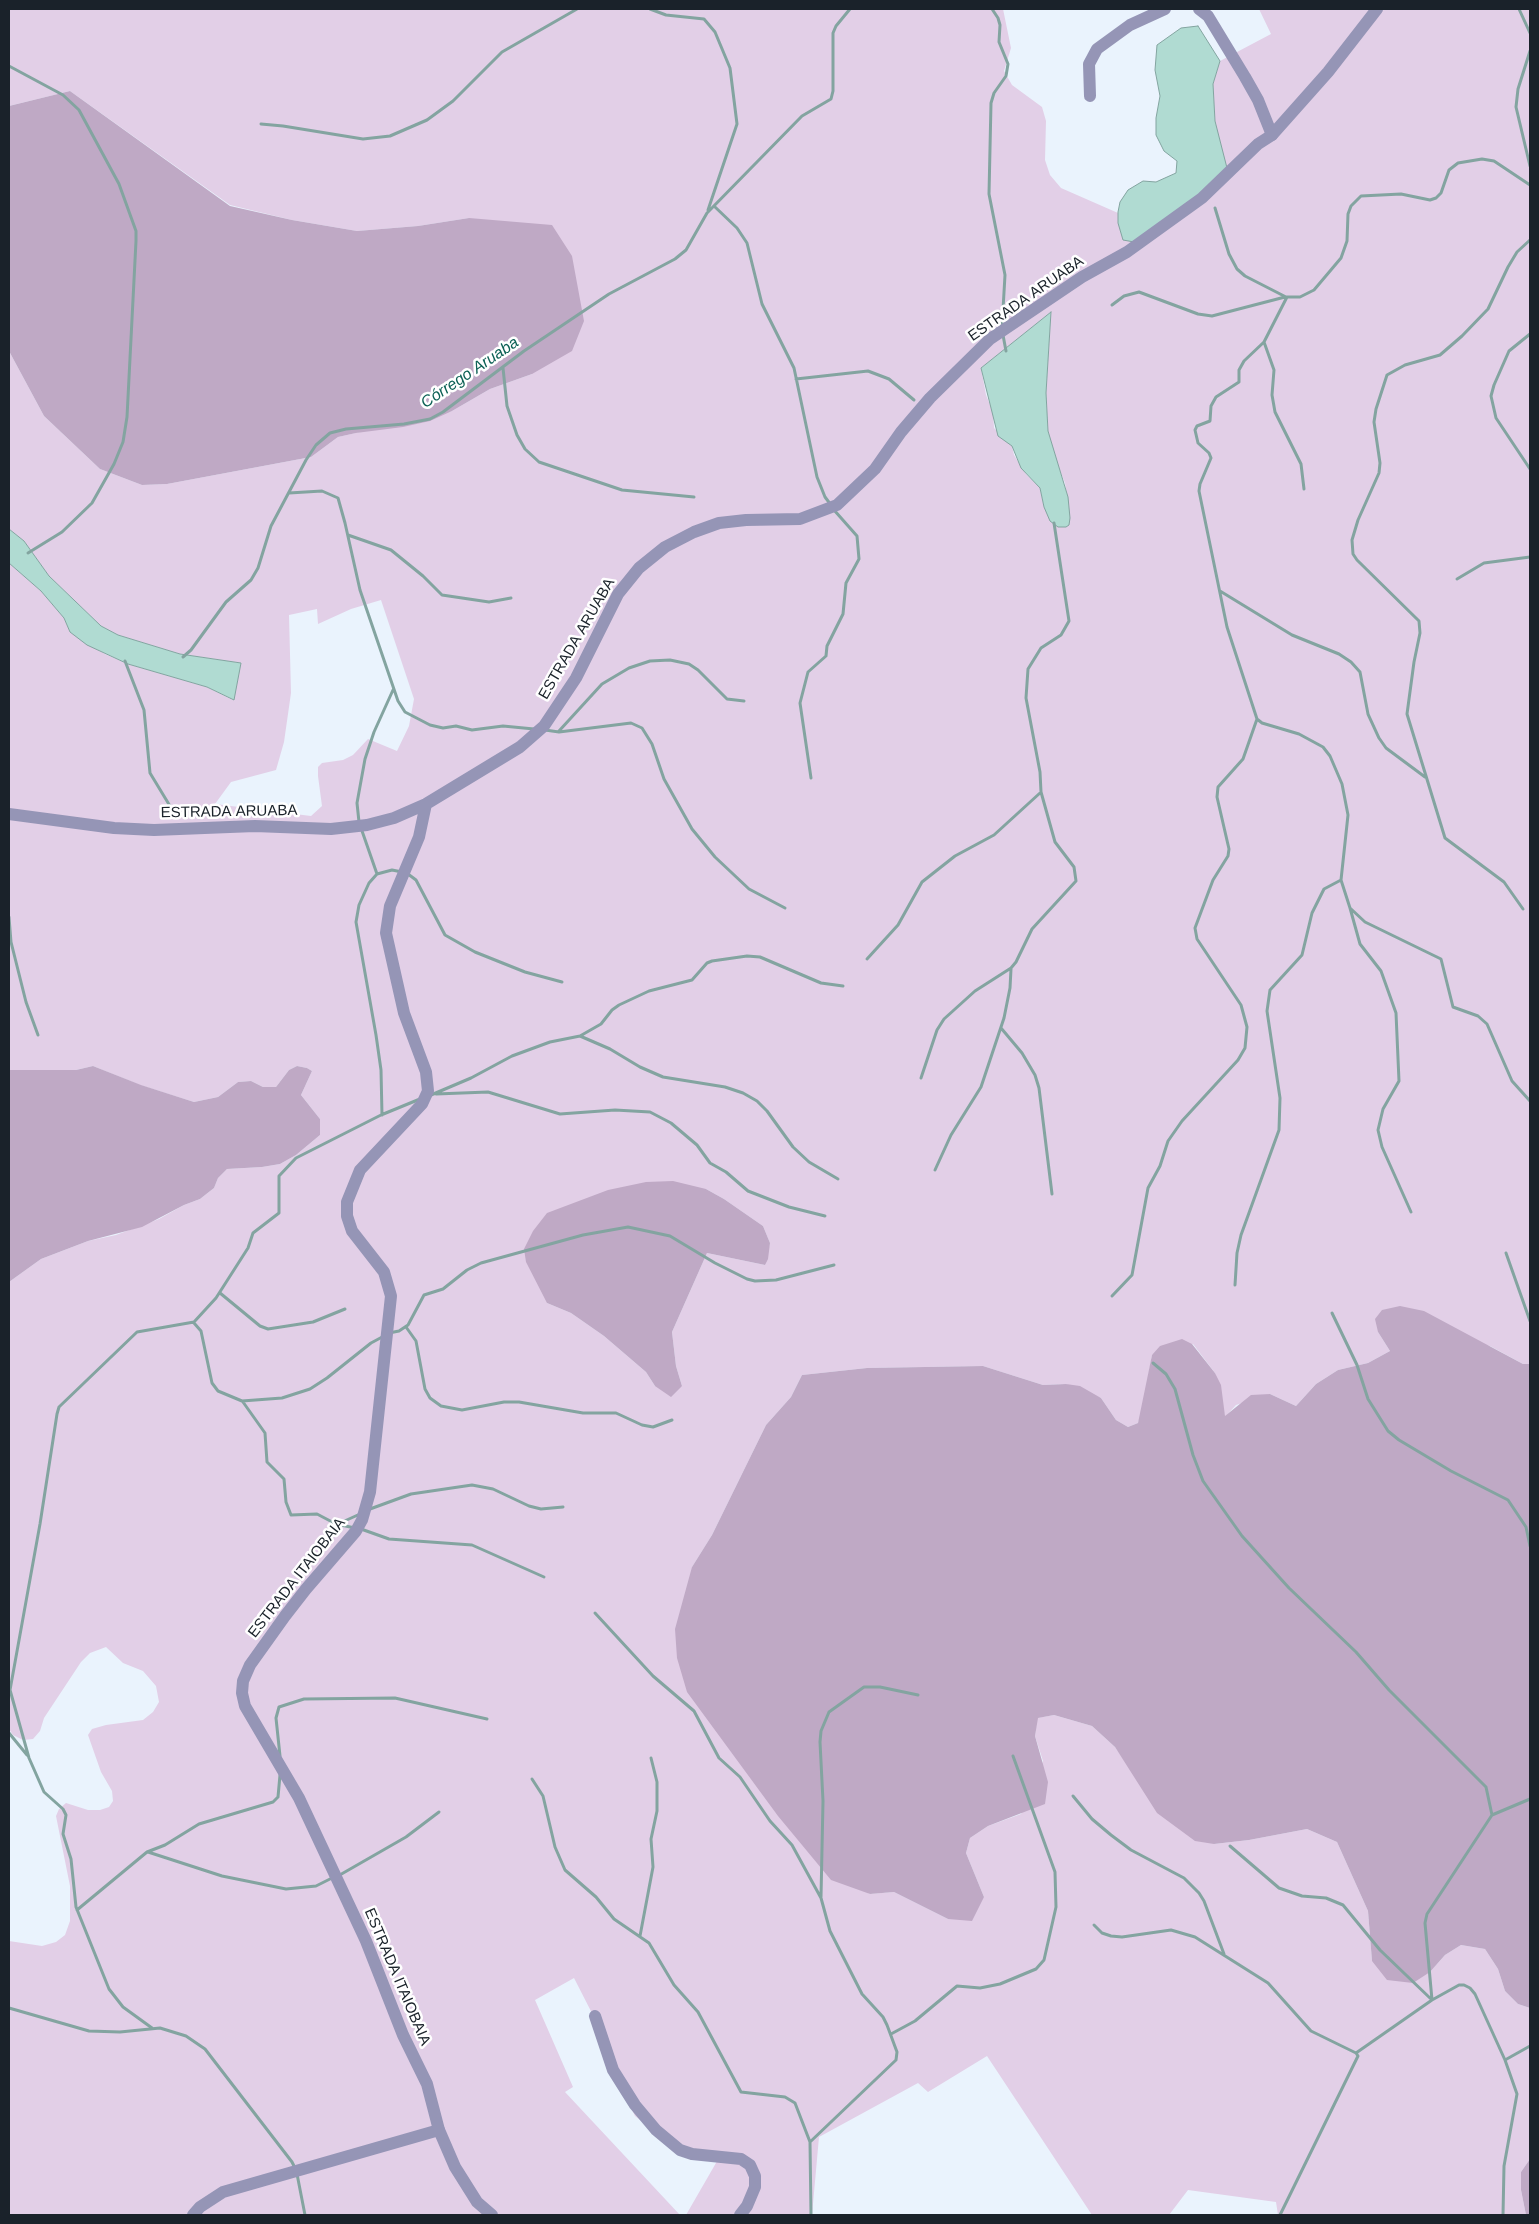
<!DOCTYPE html>
<meta charset="utf-8">
<style>
body{margin:0}
#map{position:relative;width:1539px;height:2224px;overflow:hidden;background:#eaf3fd;font-family:Helvetica,sans-serif}
canvas{display:block}
.frame{position:absolute;inset:0;border:10px solid #1a222a;pointer-events:none}
</style>
<div id="map">
<canvas width="1539" height="2224"></canvas>
<div class="frame"></div>
</div>
<script>
const context = document.querySelector('canvas').getContext('2d');
context.lineJoin = 'round';
function paint(path, color) {
  context.fillStyle = color;
  context.fill(path, 'evenodd');
}
function poly(rows) {
  const path = new Path2D();
  for (const r of rows) {
    path.moveTo(r[0], r[1]);
    for (let i = 2; i < r.length; i += 2) path.lineTo(r[i], r[i + 1]);
  }
  return path;
}
function strokePath(path, color, width, dash) {
  context.strokeStyle = color;
  context.lineWidth = width;
  context.lineCap = dash ? 'butt' : 'round';
  context.setLineDash(dash || []);
  context.stroke(path);
}
function write(font, color, halo, rows, align = 'center') {
  context.font = font + ' Helvetica,sans-serif';
  context.lineWidth = 5;
  context.setLineDash([]);
  context.textBaseline = 'middle';
  context.strokeStyle = halo;
  context.fillStyle = color;
  for (const [text, x, y, turn = 0] of rows) {
    context.save();
    context.translate(x, y);
    context.rotate((+turn || 0) * Math.PI / 180);
    context.textAlign = isNaN(turn) ? turn : align;
    if (halo) context.strokeText(text, 0, 0);
    context.fillText(text, 0, 0);
    context.restore();
  }
}
const green = poly([
 [9,9,1003,9,1011,48,1004,71,1012,85,1042,107,1046,121,1045,160,1050,175,1061,188,1118,213,1118,223,1218,141,1215,121,1213,84,1220,61,1271,34,1259,9,1530,9,1530,1364,1523,1364,1490,1346,1378,1332,1390,1351,1368,1363,1338,1370,1316,1384,1296,1406,1270,1394,1236,1405,1225,1417,1215,1373,1193,1344,1152,1355,1142,1412,1138,1423,1128,1427,1116,1420,1101,1398,1066,1384,1043,1385,983,1366,867,1368,802,1375,791,1397,766,1425,712,1535,692,1567,869,1894,894,1892,948,1919,984,1897,966,1853,970,1838,988,1826,1021,1814,1043,1761,1035,1736,1037,1718,1054,1715,1092,1726,1115,1747,1131,1770,1214,1844,1249,1840,1307,1829,1337,1842,1368,1911,1372,1961,1430,1972,1445,1955,1461,1945,1485,1949,1498,1969,1505,1991,1518,2004,1530,2008,1530,2159,1521,2172,1521,2190,1526,2215,1278,2215,1276,2202,1188,2190,1169,2215,1092,2215,987,2056,928,2092,918,2083,819,2137,812,2215,686,2215,720,2156,679,2151,635,2116,610,2065,596,2021,574,1978,535,2000,573,2087,565,2092,680,2215,9,2215,9,1941,42,1946,56,1942,65,1935,70,1921,70,1886,56,1816,59,1809,66,1803,88,1810,100,1810,109,1807,113,1801,112,1791,101,1772,88,1735,92,1729,106,1725,143,1720,153,1712,159,1702,156,1686,143,1671,123,1663,106,1647,90,1653,81,1662,44,1718,40,1731,33,1739,23,1740,13,1735,9,1729,9,1282,41,1259,88,1241,116,1235,159,1219,184,1205,200,1199,214,1188,218,1178,227,1169,262,1167,280,1164,296,1155,320,1135,320,1119,301,1095,312,1071,307,1068,297,1066,289,1070,276,1087,263,1087,251,1081,238,1082,218,1097,194,1102,140,1085,93,1066,76,1070,9,1070,9,563,41,591,64,618,70,632,105,654,128,664,207,687,233,700,241,663,180,654,118,635,101,626,49,576,24,541,9,529,9,351,44,416,100,469,142,485,167,484,311,457,338,437,452,411,490,389,532,374,469,218,418,226,357,231,292,220,230,205,70,91,9,106],
 [1051,312,1046,393,1048,431,1053,454,1065,483,1070,518,1044,507,1040,488,1026,474,1014,455,1012,446,994,428,993,412,986,395,981,368],
 [381,600,414,699,409,726,397,751,368,739,353,755,343,760,322,763,318,767,318,776,322,806,311,816,215,804,231,782,276,770,284,742,291,693,289,615,317,609,318,624,351,609],
 [706,1189,724,1199,763,1226,770,1243,765,1265,707,1253,672,1332,676,1366,682,1386,655,1386,646,1372,604,1336,571,1313,547,1303]
]);
const forest = poly([
 [70,91,230,206,292,220,357,231,418,226,469,218,552,225,572,256,584,321,572,351,532,374,490,389,452,411,430,421,403,427,356,433,338,437,311,457,167,484,142,485,100,469,44,416,9,351,9,106],
 [93,1066,141,1085,194,1102,218,1097,238,1082,251,1081,263,1087,276,1087,289,1070,297,1066,307,1068,312,1071,301,1095,320,1119,320,1135,296,1155,280,1164,262,1167,227,1169,218,1178,214,1188,200,1199,184,1205,142,1227,88,1241,41,1259,9,1282,9,1070,76,1070],
 [673,1181,706,1189,724,1199,763,1226,770,1243,768,1259,765,1265,707,1253,672,1332,676,1366,682,1386,671,1397,655,1386,646,1372,604,1336,571,1313,547,1303,526,1262,524,1249,533,1231,547,1213,608,1190,646,1182],
 [1400,1306,1424,1311,1523,1364,1530,1364,1530,2008,1518,2004,1505,1991,1498,1969,1485,1949,1461,1945,1445,1955,1430,1972,1413,1983,1387,1980,1372,1961,1368,1911,1337,1842,1307,1829,1249,1840,1214,1844,1195,1841,1157,1813,1115,1747,1092,1726,1054,1715,1038,1718,1035,1736,1048,1782,1045,1804,988,1826,970,1838,966,1853,984,1897,972,1921,948,1919,894,1892,870,1894,831,1880,778,1816,687,1692,677,1658,675,1629,692,1567,712,1535,766,1425,791,1397,802,1375,867,1368,983,1366,1043,1385,1066,1384,1080,1386,1101,1398,1116,1420,1128,1427,1138,1423,1152,1355,1160,1346,1182,1339,1192,1344,1215,1373,1221,1385,1225,1416,1251,1395,1270,1394,1296,1406,1316,1384,1338,1370,1368,1363,1390,1351,1378,1332,1375,1319,1382,1310],
 [1530,2159,1530,2215,1526,2215,1521,2190,1521,2172]
]);
const water = poly([
 [1198,26,1220,61,1213,84,1215,121,1227,168,1216,183,1134,242,1123,240,1118,223,1118,212,1120,202,1128,190,1143,181,1156,182,1176,173,1177,161,1164,151,1156,135,1156,118,1160,96,1155,70,1157,45,1181,28,1198,26],
 [1051,312,1046,393,1048,431,1068,497,1070,518,1069,525,1066,527,1058,527,1050,521,1044,507,1040,488,1021,468,1012,446,998,436,981,368,1051,312],
 [9,529,24,541,49,576,101,626,118,635,180,654,241,663,234,700,207,687,128,664,87,645,70,632,64,618,41,591,9,563,9,529]
]);
const stream = poly([
 [650,9,666,15,704,19,715,32,730,68,737,124,708,210],
 [992,9,998,18,1000,25,999,42,1008,64,1006,76,994,93,991,103,989,194,1005,275,1002,327],
 [1519,9,1530,33],
 [1530,51,1518,89,1516,107,1530,166],
 [9,66,63,95,79,110,119,184,136,231,136,241,127,417,123,442,114,464,92,503,62,532,28,553],
 [261,124,283,126,363,139,390,136,427,120,453,101,502,52,577,9],
 [714,206,737,228,747,243,762,304,794,368,817,477,825,497,831,505],
 [1215,208,1229,254,1237,269,1245,276,1286,297,1300,297,1314,290,1341,258,1347,241,1348,214,1351,206,1361,196,1401,194,1430,200,1436,198,1441,193,1449,170,1458,163,1482,159,1494,161,1530,185],
 [1287,297,1264,342,1244,361,1239,370,1239,382,1216,397,1211,406,1210,421,1197,426,1195,430,1198,443,1209,453,1211,458,1200,484,1199,491,1227,627,1257,719,1262,723,1299,734,1323,747,1330,756,1342,784,1348,815,1341,880,1350,908,1365,922,1441,959,1453,1007,1478,1016,1487,1024,1512,1081,1530,1101],
 [1112,305,1124,296,1139,292,1198,314,1212,316,1285,297],
 [1530,334,1509,351,1494,385,1491,396,1496,418,1530,469],
 [1003,335,1006,351],
 [1264,342,1274,370,1272,395,1275,412,1301,464,1304,489],
 [503,368,507,406,517,435,525,449,539,462,622,490,694,497],
 [796,379,868,371,889,379,914,400],
 [289,493,322,491,338,498,345,523,360,590,398,701,405,712,430,725,443,728,456,726,472,730,503,726,534,729],
 [348,535,391,550,423,576,442,595,489,602,511,598],
 [1457,579,1484,563,1530,557],
 [1220,591,1292,635,1339,654,1351,662,1360,672,1368,714,1379,738,1386,748,1425,777],
 [183,657,191,650,226,602,251,580,258,568,271,526,306,460,316,445,330,433,346,429,404,424,430,419,443,412,524,351,609,294,675,259,686,250,707,213,802,116,831,99,833,91,833,33,836,26,850,9],
 [125,661,144,710,150,773,173,811],
 [545,730,559,732,631,723,642,728,652,744,664,779,692,829,715,857,749,889,785,908],
 [559,731,602,684,629,668,650,661,670,660,689,664,698,670,727,699,744,701],
 [811,778,800,703,808,672,826,656,827,646,843,614,846,583,859,559,857,536,834,510],
 [359,822,357,803,365,759,374,732,393,690],
 [361,828,377,874],
 [408,874,416,880,445,935,475,952,525,972,562,982],
 [1350,908,1360,944,1381,971,1396,1013,1399,1081,1383,1109,1378,1130,1382,1147,1411,1212],
 [1523,909,1504,882,1445,838,1407,714,1414,662,1420,633,1419,621,1357,560,1353,554,1352,540,1358,520,1379,473,1380,463,1374,422,1376,409,1387,375,1405,365,1440,355,1462,336,1488,309,1508,267,1517,252,1530,240],
 [9,917,11,942,26,1002,38,1035],
 [867,959,898,925,922,882,955,856,994,835,1040,793],
 [1001,1028,1022,1053,1035,1075,1039,1088,1052,1194],
 [580,1036,610,1049,640,1067,663,1077,725,1087,743,1093,757,1101,767,1111,793,1147,809,1162,838,1179],
 [921,1078,937,1030,944,1019,975,991,1011,968,1016,962,1032,929,1076,881,1074,867,1055,842,1041,792,1040,772,1026,698,1028,669,1041,648,1061,635,1069,621,1054,523],
 [436,1094,488,1092,560,1114,615,1110,650,1112,671,1123,697,1145,710,1163,726,1172,748,1191,789,1207,825,1216],
 [431,1095,471,1078,512,1056,550,1042,580,1036,601,1024,612,1010,619,1005,649,991,692,980,707,963,712,961,747,956,760,957,821,983,843,986],
 [382,1115,381,1070,376,1035,356,922,359,905,369,883,377,874,392,870,402,872],
 [935,1170,951,1135,981,1087,1004,1018,1010,988,1011,969],
 [1506,1253,1530,1321],
 [1235,1285,1237,1253,1241,1235,1279,1130,1280,1098,1267,1011,1270,990,1302,955,1312,913,1324,889,1341,880],
 [220,1293,260,1326,268,1329,313,1322,345,1309],
 [1112,1296,1132,1275,1148,1188,1160,1166,1168,1141,1182,1121,1238,1060,1245,1048,1247,1027,1241,1005,1197,939,1195,928,1213,880,1228,856,1229,849,1217,797,1218,787,1243,759,1257,719],
 [1332,1313,1357,1365,1368,1399,1388,1431,1399,1440,1451,1471,1508,1500,1526,1527,1530,1546],
 [194,1323,201,1331,212,1383,218,1391,242,1401,282,1398,310,1389,327,1378,371,1343,384,1336],
 [406,1327,416,1341,425,1389,430,1398,441,1406,462,1410,504,1402,519,1402,583,1413,616,1413,642,1425,653,1427,672,1420],
 [389,1333,399,1331,408,1325,424,1295,443,1289,467,1270,481,1263,583,1235,628,1227,670,1236,715,1263,747,1279,755,1281,776,1280,834,1265],
 [1153,1363,1166,1374,1175,1389,1193,1455,1203,1481,1242,1536,1289,1588,1356,1652,1389,1690,1486,1787,1492,1815,1427,1914,1425,1923,1432,2000],
 [243,1402,265,1433,267,1462,284,1479,286,1502,291,1515,317,1514,336,1524,355,1528],
 [370,1509,411,1494,472,1485,493,1489,529,1506,541,1509,563,1507],
 [338,1524,360,1514],
 [361,1529,389,1539,472,1545,544,1577],
 [595,1613,653,1676,694,1711,719,1758,740,1777,770,1821,792,1845,821,1898,830,1931,862,1994,883,2017,887,2025,897,2052,896,2060,810,2142],
 [9,1733,27,1755],
 [280,1756,276,1718,279,1707,304,1699,395,1698,487,1719],
 [532,1779,543,1796,555,1847,565,1870,596,1897,614,1919,649,1943,674,1985,698,2012,741,2092,785,2097,795,2103,810,2142,811,2215],
 [1073,1796,1092,1819,1111,1835,1131,1850,1184,1878,1199,1893,1204,1901,1224,1954],
 [1492,1815,1530,1799],
 [1230,1846,1279,1888,1302,1896,1326,1898,1343,1905,1380,1950,1431,1999],
 [148,1852,222,1876,286,1889,316,1886,332,1878],
 [338,1876,406,1837,439,1812],
 [821,1897,823,1801,820,1742,821,1731,829,1712,864,1687,880,1687,918,1695],
 [77,1910,147,1852,165,1845,199,1824,273,1802,278,1797,280,1775],
 [1094,1925,1102,1933,1111,1936,1122,1937,1171,1930,1195,1937,1268,1983,1311,2031,1356,2053],
 [640,1936,653,1867,651,1839,657,1811,657,1782,651,1758],
 [9,2008,89,2031,120,2032,160,2028,186,2036,205,2049,292,2162,295,2168],
 [152,2028,123,2007,109,1989,76,1907,71,1859,63,1834,66,1815,63,1809,44,1792,29,1758,10,1690,40,1524,57,1414,59,1407,137,1332,194,1322,216,1298,248,1248,253,1233,279,1213,279,1176,296,1158,381,1115,420,1099],
 [891,2034,915,2021,957,1986,980,1988,1000,1984,1036,1969,1044,1960,1056,1907,1055,1872,1013,1756],
 [1356,2053,1432,2000,1459,1985,1464,1985,1470,1988,1475,1994,1505,2060,1517,2094,1504,2166,1503,2215],
 [1505,2060,1530,2046],
 [297,2174,305,2215],
 [1280,2215,1358,2056,1356,2053]
]);
const minor = poly([
 [1199,9,1208,16,1245,77,1258,100,1272,135],
 [1090,96,1089,64,1097,49,1130,25,1165,9],
 [595,2016,613,2070,635,2105,656,2130,680,2150,692,2154,741,2159,750,2165,755,2176,755,2187,747,2206,740,2215],
 [193,2215,200,2207,223,2192,439,2130]
]);
const tertiary = poly([
 [426,804,419,837,390,906,386,933,404,1013,426,1072,428,1091,422,1104,360,1170,347,1202,347,1216,352,1231,384,1272,391,1296,370,1492,362,1520,356,1531,306,1589,285,1616,250,1665,243,1681,242,1693,245,1706,299,1798,366,1941,403,2035,427,2084,439,2130,455,2167,477,2202,492,2215],
 [9,814,114,828,154,830,255,826,331,829,367,825,394,818,426,804,520,747,544,726,576,678,618,594,639,568,665,547,694,532,719,523,746,520,800,519,837,505,875,469,901,432,930,398,990,339,1082,277,1127,252,1202,198,1258,144,1272,135,1328,72,1377,9]
]);
const streetNames = [
 ["ESTRADA ARUABA",1026,299,-35],
 ["ESTRADA ARUABA",577,639,-60],
 ["ESTRADA ARUABA",229,812,-1],
 ["ESTRADA ITAIOBAIA",297,1578,-52],
 ["ESTRADA ITAIOBAIA",397,1977,67]
];
const waterNames = [
 ["Córrego Aruaba",470,373,-34]
];
paint(green, '#e2cfe7');
paint(forest, '#bfa9c5');
paint(water, '#b0dbd2');
strokePath(water, '#83a4a0', 1);
strokePath(stream, '#83a4a0', 3);
strokePath(minor, '#9595b6', 12);
strokePath(tertiary, '#9595b6', 12);
write('15px', '#1a222a', '#fff', streetNames);
write('italic 16px', '#0c6155', '#fff', waterNames);
</script>
